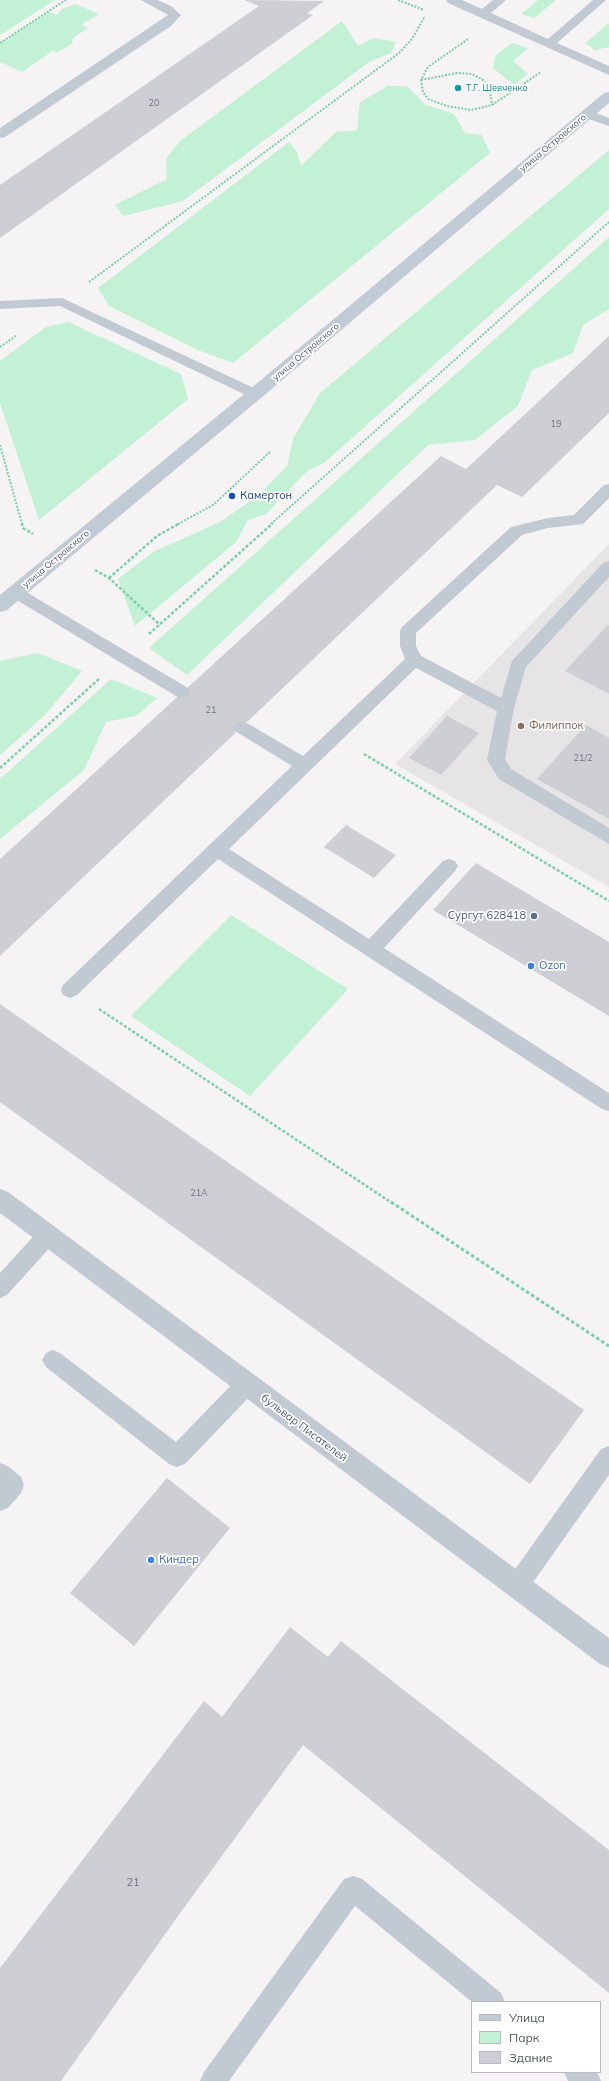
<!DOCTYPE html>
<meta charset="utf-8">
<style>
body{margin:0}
#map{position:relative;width:609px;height:2081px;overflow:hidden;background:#f5f3f3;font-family:Mulish,sans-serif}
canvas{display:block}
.legend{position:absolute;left:471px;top:2001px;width:130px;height:72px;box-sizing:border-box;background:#fff;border:1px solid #b7bbc0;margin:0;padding:5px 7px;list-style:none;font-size:12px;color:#4a5661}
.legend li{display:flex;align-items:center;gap:8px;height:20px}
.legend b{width:20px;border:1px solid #b7bbc0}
</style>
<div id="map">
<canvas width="609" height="2081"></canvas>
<ul class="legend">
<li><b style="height:5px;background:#c1cbd6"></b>Улица</li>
<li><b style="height:11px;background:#c3f1d5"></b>Парк</li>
<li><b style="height:11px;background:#cdcfd5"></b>Здание</li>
</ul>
</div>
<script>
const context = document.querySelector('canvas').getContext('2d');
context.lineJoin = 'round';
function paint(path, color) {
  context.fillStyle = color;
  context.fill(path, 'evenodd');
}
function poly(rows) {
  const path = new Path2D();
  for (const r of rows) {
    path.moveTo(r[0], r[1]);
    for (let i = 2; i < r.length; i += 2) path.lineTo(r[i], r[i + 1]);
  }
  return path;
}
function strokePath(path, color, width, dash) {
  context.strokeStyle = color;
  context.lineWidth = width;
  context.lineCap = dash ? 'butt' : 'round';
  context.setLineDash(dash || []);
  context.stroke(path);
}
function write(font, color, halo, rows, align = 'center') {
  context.font = font + ' Mulish,sans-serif';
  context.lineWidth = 3.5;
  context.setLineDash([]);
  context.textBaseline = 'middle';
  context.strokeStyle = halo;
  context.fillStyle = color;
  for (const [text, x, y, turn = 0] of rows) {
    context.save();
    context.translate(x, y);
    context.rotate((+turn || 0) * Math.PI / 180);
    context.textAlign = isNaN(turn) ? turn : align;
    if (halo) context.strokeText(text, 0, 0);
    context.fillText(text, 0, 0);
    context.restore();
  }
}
const education = poly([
 [609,544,609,887,395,764]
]);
const green = poly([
 [0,0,55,0,0,35],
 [538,0,556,0,534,18,521,14],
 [75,4,99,14,81,25,88,28,73,38,72,44,55,53,54,50,22,72,0,62,0,43,49,12,57,15,62,9],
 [342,21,358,46,374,38,396,42,391,53,369,62,183,201,123,216,115,205,167,179,166,159,180,141],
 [609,23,609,47,595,50,585,43],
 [512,43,528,48,513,61,528,74,514,85,493,68,496,55],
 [388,86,407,86,426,105,454,114,465,133,482,135,490,153,233,363,198,350,109,306,98,288,289,142,297,152,301,166,336,132,357,130,360,102],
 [609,150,609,209,324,463,306,472,266,514,248,520,236,542,135,626,118,579,153,552,220,522,259,495,287,466,293,439,320,393],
 [609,237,609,309,583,325,573,353,532,370,518,406,475,440,428,445,187,675,149,648],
 [68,322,181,374,188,399,39,520,0,403,0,361,46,327],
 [38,653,82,671,44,716,0,755,0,661],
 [111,679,157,698,136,716,106,722,84,770,0,839,0,779],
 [231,915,348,989,250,1096,131,1016]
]);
const building = poly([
 [244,0,324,1,307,13,313,15,0,238,0,185,259,6],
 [609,336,609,413,522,497,497,485,0,956,0,859,441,456,466,469],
 [608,625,609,626,609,694,565,671],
 [447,716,479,733,441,775,409,758],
 [586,725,609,738,609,819,537,779],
 [346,825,396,855,374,878,324,847],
 [476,863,609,942,609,1016,433,910],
 [0,1004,584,1410,530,1484,0,1102],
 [167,1478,230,1528,134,1646,70,1593],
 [290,1627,328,1657,341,1641,609,1850,609,1993,303,1745,178,1916,61,2081,0,2081,0,1968,204,1701,222,1717]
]);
const pathFar2 = poly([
 [398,0,424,10],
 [468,39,428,67,421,80,423,92,428,99,447,106,471,110,492,105,541,72],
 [0,43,66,0],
 [421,80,457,73,472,74,483,80,490,90,492,105],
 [89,282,399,53,412,39,425,16],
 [0,347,17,335],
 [0,445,22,524],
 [178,524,213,505,271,451],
 [271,524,609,222]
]);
const pathFar1 = poly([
 [22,523,23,528,33,534],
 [95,570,109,578,160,625],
 [109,578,157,536,180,523],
 [149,634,273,523],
 [364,754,609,901],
 [0,768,99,679],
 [99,1009,392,1203]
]);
const path = poly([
 [391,1202,609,1346]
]);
const service = poly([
 [141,0,157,0,171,6,181,15,171,26,5,137,0,138,0,128,168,15,141,0],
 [446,0,462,0,482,9,493,0,506,0,491,13,548,39,593,0,606,0,557,43,609,66,609,75,448,3,446,0],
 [588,110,609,118,609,126,583,117,582,114,583,111,588,110],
 [62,298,260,391,262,394,260,397,255,399,250,397,60,306,0,309,0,301,62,298],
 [609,484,609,498,583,524,548,528,522,535,416,633,416,646,421,656,501,698,512,661,603,563,609,561,609,577,526,667,514,708,505,759,511,769,609,828,609,844,499,779,487,760,497,711,416,668,229,849,369,939,443,861,449,859,455,861,458,866,455,871,384,948,609,1093,609,1111,602,1109,218,859,77,995,70,998,63,995,61,990,63,985,292,766,235,731,233,727,235,723,241,721,247,723,303,756,405,659,400,646,400,631,402,627,511,527,548,518,574,515,604,485,609,484],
 [16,586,188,688,190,692,188,696,182,698,176,696,10,596,8,592,10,588,16,586],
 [48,1226,55,1228,58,1235,55,1242,7,1295,0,1298,0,1273,41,1228,48,1226],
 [53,1350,60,1353,176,1442,238,1378,246,1375,254,1378,257,1385,254,1392,185,1464,177,1467,169,1464,46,1367,42,1360,46,1353,53,1350],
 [609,1446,609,1475,524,1595,516,1598,508,1595,505,1587,508,1579,601,1449,609,1446],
 [0,1463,8,1466,21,1477,24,1485,21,1493,8,1508,0,1511,0,1463],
 [353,1876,362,1879,501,1993,505,2002,472,2002,355,1906,229,2081,200,2081,204,2072,344,1879,353,1876],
 [564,2072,597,2072,601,2081,568,2081,564,2072]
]);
const minor = poly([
 [0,1189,8,1192,609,1638,609,1668,600,1664,0,1213,0,1189]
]);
const secondary = poly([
 [609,92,609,103,261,398,7,610,0,612,0,595,249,390,604,93,609,92]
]);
const markers = [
 [458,88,4,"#0f9aa8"],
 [232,496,4,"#1a4fb4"],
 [521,726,4,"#8d6e63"],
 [534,916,4,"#5c6f8a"],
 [531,966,4,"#3f7fe0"],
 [151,1560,4,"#3f7fe0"]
];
const farCulturenames = [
 ["Т.Г. Шевченко",466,88]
];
const numberNames = [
 ["20",154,103],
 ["19",556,424],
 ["21",211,710],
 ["21/2",583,758],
 ["21А",199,1193]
];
const farStreetnames = [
 ["улица Островского",553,143,-40],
 ["улица Островского",306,352,-40],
 ["улица Островского",56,559,-40]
];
const transitNames = [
 ["Камертон",240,496]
];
const educationNames = [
 ["Филиппок",529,726]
];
const serviceNames = [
 ["Сургут 628418",526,916]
];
const shopNames = [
 ["Ozon",539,966],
 ["Киндер",159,1560]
];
const streetNames = [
 ["бульвар Писателей",304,1428,37]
];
const nearNumbernames = [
 ["21",133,1883]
];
paint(education, '#e6e4e5');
paint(green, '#c3f1d5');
paint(building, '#cdcfd5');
strokePath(pathFar2, '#7ad0a6', 2, [2, 1.5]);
strokePath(pathFar1, '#7ad0a6', 2.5, [3, 2]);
strokePath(path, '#7ad0a6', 3, [3.5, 2.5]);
paint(service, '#c1cad2');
paint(minor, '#c1cad2');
paint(secondary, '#c1cbd6');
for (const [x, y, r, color] of markers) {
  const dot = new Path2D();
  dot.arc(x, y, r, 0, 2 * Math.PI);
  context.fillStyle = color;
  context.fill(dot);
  strokePath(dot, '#fff', 1.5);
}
write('9px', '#0d838f', '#fff', farCulturenames, 'left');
write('9px', '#6b747e', null, numberNames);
write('9px', '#4a5661', '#fff', farStreetnames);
write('11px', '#164399', '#fff', transitNames, 'left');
write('11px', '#785e54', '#fff', educationNames, 'left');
write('11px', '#4e5e75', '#fff', serviceNames, 'right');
write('11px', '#366cbe', '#fff', shopNames, 'left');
write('11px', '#4a5661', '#fff', streetNames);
write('11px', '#6b747e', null, nearNumbernames);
</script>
